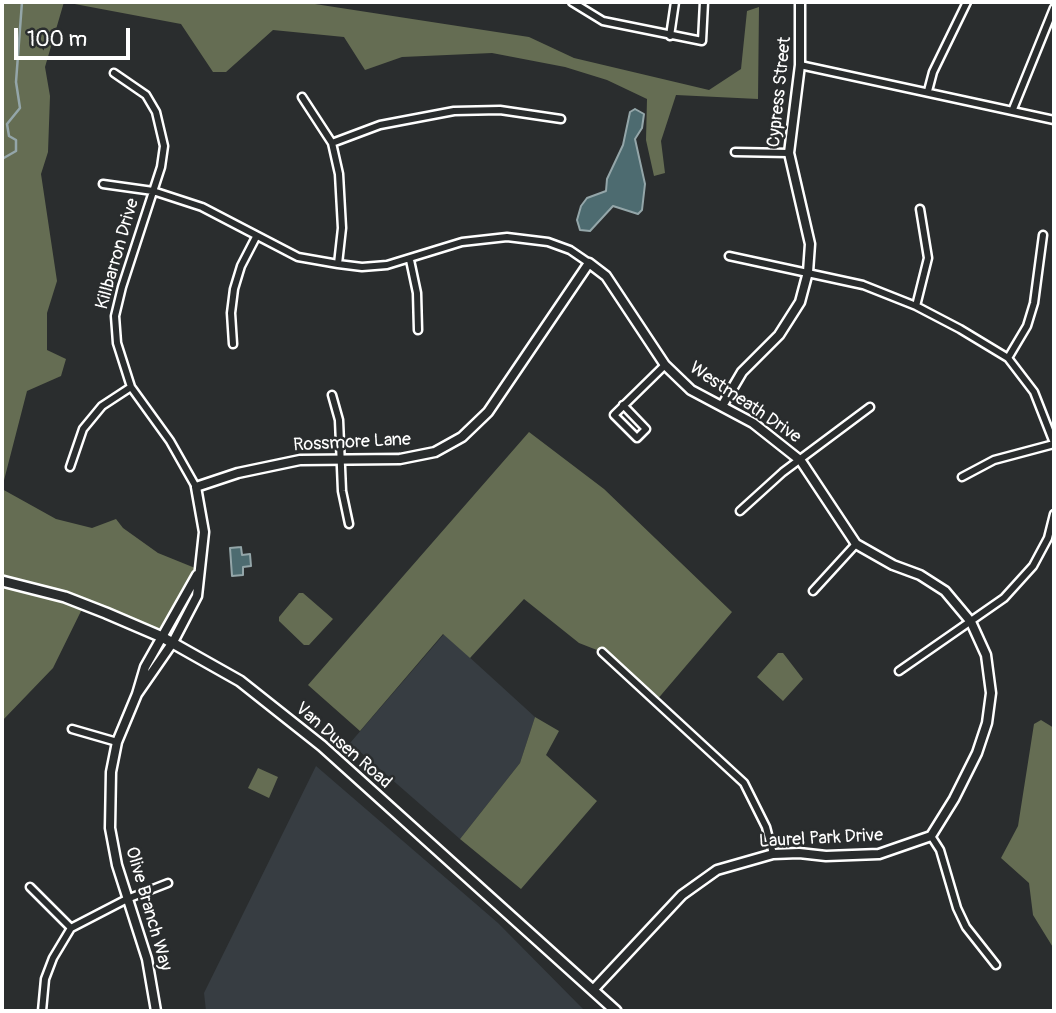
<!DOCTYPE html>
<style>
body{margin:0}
#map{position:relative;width:1056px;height:1013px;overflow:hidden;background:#2a2d2e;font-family:Pangolin,sans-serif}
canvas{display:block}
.frame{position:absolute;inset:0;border:4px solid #fff;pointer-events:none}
.scale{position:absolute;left:14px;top:28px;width:116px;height:32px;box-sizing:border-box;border:4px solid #fff;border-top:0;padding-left:9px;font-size:21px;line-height:24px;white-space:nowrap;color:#fff;-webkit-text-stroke:5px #2a2d2e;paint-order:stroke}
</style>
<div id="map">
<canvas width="1056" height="1013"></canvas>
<div class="frame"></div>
<div class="scale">100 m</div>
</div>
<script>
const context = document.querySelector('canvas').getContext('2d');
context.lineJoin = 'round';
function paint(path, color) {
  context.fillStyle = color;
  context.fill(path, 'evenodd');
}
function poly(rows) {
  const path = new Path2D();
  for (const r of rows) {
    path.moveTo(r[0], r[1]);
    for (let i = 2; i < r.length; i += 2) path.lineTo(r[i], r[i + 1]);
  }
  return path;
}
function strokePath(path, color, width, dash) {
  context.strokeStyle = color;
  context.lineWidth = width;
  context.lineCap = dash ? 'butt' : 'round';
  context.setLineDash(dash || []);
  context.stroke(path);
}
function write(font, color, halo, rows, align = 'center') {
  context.font = font + ' Pangolin,sans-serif';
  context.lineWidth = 5;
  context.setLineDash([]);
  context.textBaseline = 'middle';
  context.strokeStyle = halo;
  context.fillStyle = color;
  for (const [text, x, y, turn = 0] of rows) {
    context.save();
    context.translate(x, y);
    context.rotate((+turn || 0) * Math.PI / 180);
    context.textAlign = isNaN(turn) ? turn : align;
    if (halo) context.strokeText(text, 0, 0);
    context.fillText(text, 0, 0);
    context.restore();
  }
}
const built = poly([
 [444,634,535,717,520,763,460,839,350,743],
 [316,766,498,923,585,1011,206,1011,204,993]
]);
const green = poly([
 [2,2,302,2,529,37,574,58,709,90,741,69,747,11,759,7,758,99,676,95,661,141,665,173,654,176,646,140,647,99,607,80,565,67,492,53,402,57,365,70,344,37,273,30,226,72,213,72,181,24,64,2,45,67,50,96,48,152,41,174,57,281,47,313,47,350,66,359,61,376,27,391,2,488],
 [529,432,604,489,732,612,656,701,602,652,579,643,524,599,470,658,443,634,360,731,308,685],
 [2,489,56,519,92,528,116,519,123,528,158,553,200,570,162,637,84,605,53,668,2,721],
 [299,593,303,593,333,619,309,645,304,645,279,621,279,617],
 [778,653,783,653,803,679,783,701,757,677],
 [535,717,559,731,546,755,597,801,521,889,460,839,520,763],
 [1041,720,1054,728,1054,949,1033,915,1029,883,1001,858,1018,826,1034,724],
 [258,768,278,777,269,798,248,788]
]);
const water = poly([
 [635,109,644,114,642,128,635,139,645,184,642,210,638,214,613,206,590,231,580,230,577,220,581,206,587,198,606,191,607,179,623,145,630,112,635,109],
 [241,547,242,555,250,554,251,566,243,567,243,575,232,576,230,548,241,547]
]);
const stream = poly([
 [2,159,16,151,16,140,9,136,7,124,20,108,16,82,22,2]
]);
const minor = poly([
 [572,2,603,21,702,41,704,2],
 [670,36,675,2],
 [800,65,1054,120],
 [114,73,146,95,156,112,164,146,161,167,122,287,115,316,117,343,131,387,170,441,196,487],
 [928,91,933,72,967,2],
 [302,97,332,143,339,174,342,228,338,264],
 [1013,109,1054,8],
 [332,143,380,125,454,111,500,110,561,119],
 [735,152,789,153],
 [103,184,153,191,202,207,298,257,338,264,362,267,387,265,462,242,507,237,548,242,570,250,589,263],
 [729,256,863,285,916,306,960,329,1008,358,1034,392,1054,443],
 [410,260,417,293,418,330],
 [916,306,928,258,920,209],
 [233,344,231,313,234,289,241,266,256,237],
 [1008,358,1027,326,1034,303,1043,235],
 [332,395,339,420,342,491,349,524],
 [623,405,646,429,637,438,614,415,665,365],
 [70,467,83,429,102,406,131,387],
 [962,477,994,460,1054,444],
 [740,511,783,472,870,407],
 [813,591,856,544],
 [602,652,744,783,766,827,773,854],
 [899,671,1004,598,1033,566,1048,538,1054,514],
 [72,729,117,742],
 [931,836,940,850,957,908,966,927,996,965],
 [30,887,71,928],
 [42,1011,45,979,53,958,71,928,127,899,168,883]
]);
const tertiary = poly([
 [722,406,742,372,779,335,800,302,808,272,810,244,789,153,800,65,800,2],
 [137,694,173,642,197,596,204,532,196,487,238,473,300,460,400,459,435,452,462,437,488,412,589,263,606,276,665,365,691,390,753,423,801,461,856,544,893,565,920,575,945,591,971,622,986,655,991,693,987,723,977,753,954,799,931,836,879,854,826,856,799,853,773,854,717,870,682,895,593,990],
 [156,1011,147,959,117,865,110,828,111,772,117,742,137,694,145,667,197,575]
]);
const secondary = poly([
 [2,581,65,597,106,613,162,637,240,681,322,746,616,1011]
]);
const streetNames = [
 ["Cypress Street",780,92,-84],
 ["Killbarron Drive",118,254,-74],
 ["Westmeath Drive",745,403,34],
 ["Rossmore Lane",352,443,-3],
 ["Van Dusen Road",343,746,41],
 ["Laurel Park Drive",821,839,-3],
 ["Olive Branch Way",148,909,74]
];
paint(built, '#373d42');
paint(green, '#656d53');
paint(water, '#4d6b70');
strokePath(water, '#94a6a9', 2);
strokePath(stream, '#94a6a9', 2.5);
strokePath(minor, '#fff', 11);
strokePath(tertiary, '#fff', 13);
strokePath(secondary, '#fff', 14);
strokePath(minor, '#2a2d2e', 6);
strokePath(tertiary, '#2a2d2e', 8);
strokePath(secondary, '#2a2d2e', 9);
write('18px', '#fff', '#2a2d2e', streetNames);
</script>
